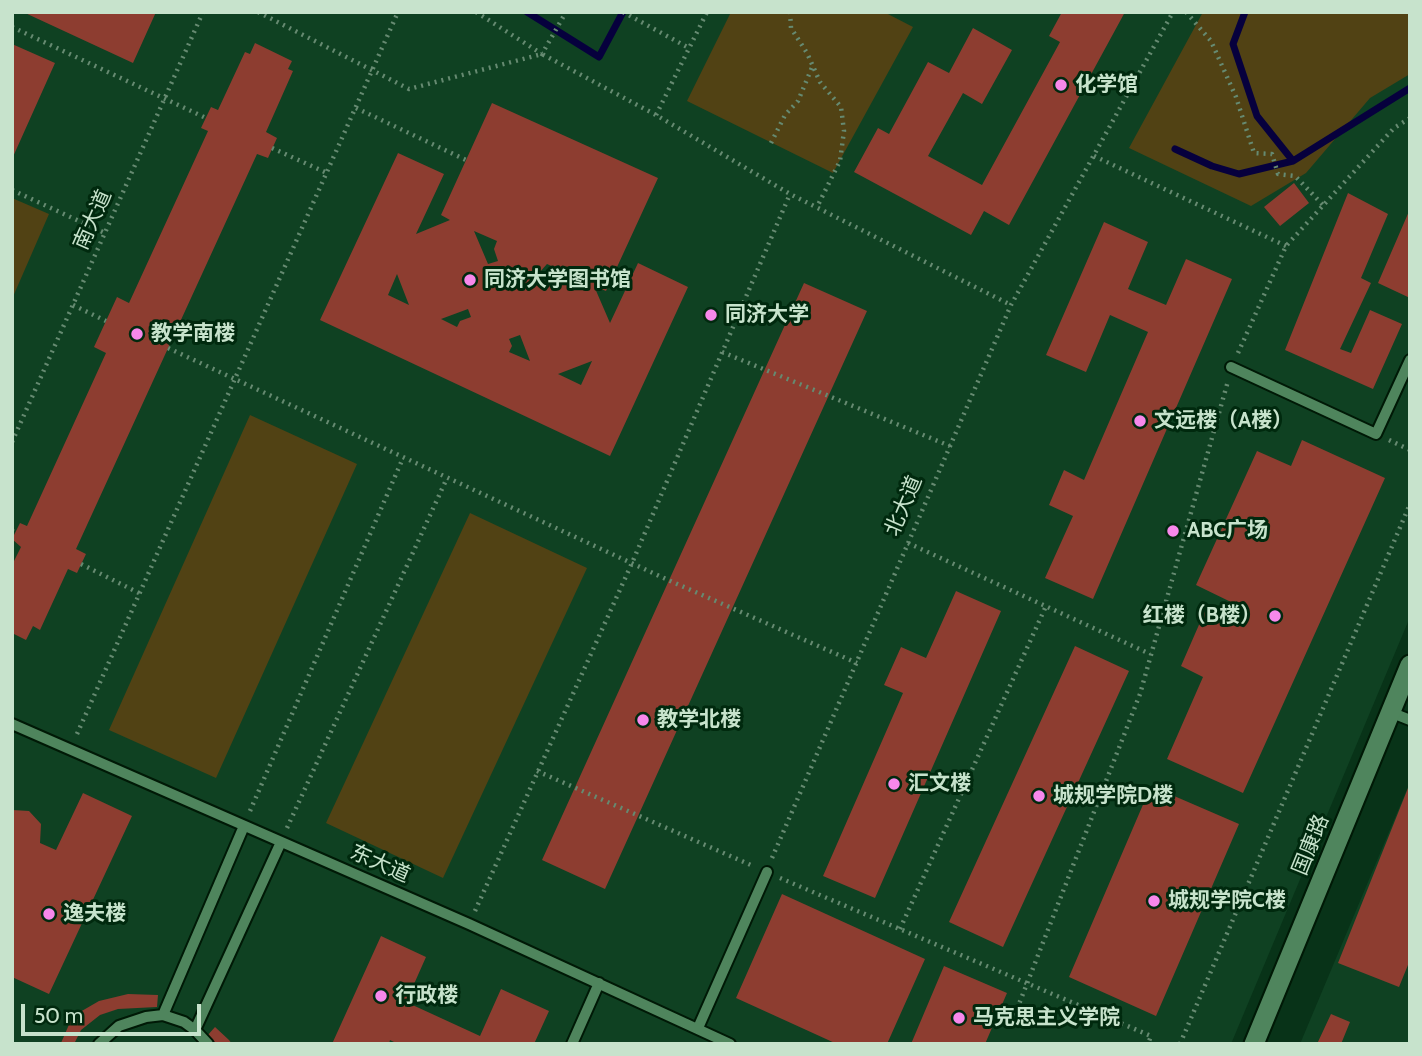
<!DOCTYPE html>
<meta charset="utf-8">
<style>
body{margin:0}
#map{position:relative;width:1422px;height:1056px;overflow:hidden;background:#083318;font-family:Cabin,sans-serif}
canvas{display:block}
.frame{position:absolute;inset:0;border:14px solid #c7e3cc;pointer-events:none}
.scale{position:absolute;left:21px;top:1004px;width:180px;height:32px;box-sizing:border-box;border:4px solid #c7e3cc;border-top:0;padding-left:9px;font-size:21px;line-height:24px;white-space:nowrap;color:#c7e3cc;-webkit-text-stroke:5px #00290e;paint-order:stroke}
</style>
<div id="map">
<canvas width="1422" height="1056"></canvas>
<div class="frame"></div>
<div class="scale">50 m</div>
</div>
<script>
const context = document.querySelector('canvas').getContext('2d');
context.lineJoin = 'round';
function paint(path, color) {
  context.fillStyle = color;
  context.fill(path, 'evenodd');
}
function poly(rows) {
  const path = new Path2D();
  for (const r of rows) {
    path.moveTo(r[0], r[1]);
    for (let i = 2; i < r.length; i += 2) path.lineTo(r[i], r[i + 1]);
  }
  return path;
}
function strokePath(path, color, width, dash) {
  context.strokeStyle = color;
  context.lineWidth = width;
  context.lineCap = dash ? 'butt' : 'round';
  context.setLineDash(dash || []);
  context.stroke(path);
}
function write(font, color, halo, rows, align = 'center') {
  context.font = font + ' Cabin,"Noto Sans SC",sans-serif';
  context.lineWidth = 6;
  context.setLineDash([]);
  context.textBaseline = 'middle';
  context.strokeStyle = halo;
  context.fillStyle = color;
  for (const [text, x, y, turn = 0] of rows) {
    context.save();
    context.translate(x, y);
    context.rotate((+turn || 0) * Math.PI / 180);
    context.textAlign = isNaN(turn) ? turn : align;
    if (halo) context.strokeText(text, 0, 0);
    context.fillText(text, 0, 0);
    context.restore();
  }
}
const built = poly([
 [12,12,1410,12,1410,617,1231,1044,12,1044],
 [1410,782,1410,1044,1300,1044]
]);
const green = poly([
 [731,12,884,12,913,27,833,173,687,101],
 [1203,12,1410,12,1410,74,1370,98,1306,173,1251,206,1129,148],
 [12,198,49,214,12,299],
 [250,415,357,464,216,778,109,730],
 [470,513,587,568,443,878,326,823]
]);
const stream = poly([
 [527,12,599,57,623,12],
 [1245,12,1233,44,1257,116,1293,161],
 [1175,149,1212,166,1239,174,1293,161,1410,88]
]);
const building = poly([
 [23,12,156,12,133,63],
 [1062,12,1125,12,1009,225,984,211,971,235,854,172,878,128,889,134,928,62,949,73,973,28,1012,50,982,104,963,93,928,156,982,185,1060,42,1049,36],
 [255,43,292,61,288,69,293,71,266,132,277,138,268,158,257,154,76,549,86,554,77,573,68,569,40,630,33,626,26,640,12,633,12,565,21,547,12,539,20,523,27,526,106,353,94,347,117,297,129,303,208,131,201,128,211,107,218,110,245,52,250,54],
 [12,44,55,63,12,159],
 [492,103,658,178,606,291,594,286,610,323,638,263,688,287,610,456,320,320,398,153,444,174,416,234,450,220,441,215],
 [474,231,497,241,494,249,498,261,488,264],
 [547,264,569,274,543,285,538,274],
 [397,274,409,305,388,295],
 [468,309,471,317,460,321,457,327,441,319],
 [520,335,530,361,509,352,512,346,509,339],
 [592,361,581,385,558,374],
 [1294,183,1309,203,1280,226,1264,207],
 [1348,193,1388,214,1361,278,1371,283,1340,349,1351,353,1370,310,1402,324,1373,389,1285,350],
 [1410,209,1410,298,1378,283],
 [1104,222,1148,242,1128,289,1166,305,1186,259,1232,279,1093,599,1045,578,1073,516,1049,505,1064,470,1084,480,1148,332,1110,315,1086,372,1046,355],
 [804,283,867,311,605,889,542,860],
 [1302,440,1385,478,1243,793,1167,759,1203,677,1181,666,1205,611,1225,620,1233,603,1196,585,1257,451,1291,466],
 [956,591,1001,611,875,898,823,876,903,693,884,685,901,647,926,658],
 [1075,646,1129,671,1003,947,949,922],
 [1410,783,1410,960,1399,987,1338,963],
 [1151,786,1239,824,1156,1016,1069,977],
 [83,793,132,816,49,994,12,977,12,810,29,811,41,824,40,843,56,850],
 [782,894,925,959,887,1044,837,1044,736,998],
 [381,936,426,957,406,1002,480,1036,501,989,549,1011,534,1044,398,1044,390,1040,389,1044,332,1044],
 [944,966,1007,993,985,1044,911,1044],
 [128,994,158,995,157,1007,118,1009,100,1015,81,1030,74,1044,61,1043,71,1020,80,1012,99,1001],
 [1331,1014,1350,1022,1341,1044,1317,1044],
 [215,1027,229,1040,232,1044,215,1044,207,1036]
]);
const path = poly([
 [258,12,409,89,542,54,656,115,790,194,1011,305],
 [476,12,542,54,566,12],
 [623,12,689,48],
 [790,12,791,28,807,53,820,82,841,107,844,131,840,161,817,207],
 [1186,12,1211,41,1236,97,1254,153,1272,154,1278,174,1295,176,1323,205],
 [12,27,206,118],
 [356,108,466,160],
 [656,115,707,12],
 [771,143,785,115,798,101,813,65],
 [272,148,327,173],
 [1094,156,1286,246],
 [12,190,105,233],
 [73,305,106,321],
 [168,348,668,580,857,663],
 [722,352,950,446],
 [1238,353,1286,246,1394,128,1410,118],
 [1389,440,1410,450],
 [12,442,203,12],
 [12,531,15,532],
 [908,543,1150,654],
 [81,564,141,594],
 [77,734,398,12],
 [537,771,753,866],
 [250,811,403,458],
 [287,828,447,478],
 [772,858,1011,305,1173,12],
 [780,878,1151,1036,1148,1044],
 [475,911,632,563,790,194],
 [900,929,1046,606],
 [1012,1022,1140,694,1228,381],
 [1180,1044,1410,504]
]);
const service = poly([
 [1231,367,1376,434,1410,360],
 [1390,712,1410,720],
 [12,724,469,924,730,1044],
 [163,1015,184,1022,195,1030],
 [698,1028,767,872],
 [99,1044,119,1026,146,1017,163,1015,244,826],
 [208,1044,195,1030,281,842],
 [572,1044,599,983]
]);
const minor = poly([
 [1254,1044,1410,665]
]);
const markers = [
 [1061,85,7,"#f788eb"],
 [470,280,7,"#f788eb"],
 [711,315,7,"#f788eb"],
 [137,334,7,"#f788eb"],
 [1140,421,7,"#f788eb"],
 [1173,531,7,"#f788eb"],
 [1275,616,7,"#f788eb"],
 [643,720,7,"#f788eb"],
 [894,784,7,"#f788eb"],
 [1039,796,7,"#f788eb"],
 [1154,901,7,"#f788eb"],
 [49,914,7,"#f788eb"],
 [381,996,7,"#f788eb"],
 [959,1018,7,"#f788eb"]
];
const poiNames = [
 ["化学馆",1075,85],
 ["同济大学图书馆",484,280],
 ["同济大学",725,315],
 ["教学南楼",151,334],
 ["文远楼（A楼）",1154,421],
 ["ABC广场",1187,531],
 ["红楼（B楼）",1261,616,"right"],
 ["教学北楼",657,720],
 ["汇文楼",908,784],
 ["城规学院D楼",1053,796],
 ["城规学院C楼",1168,901],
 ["逸夫楼",63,914],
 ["行政楼",395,996],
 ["马克思主义学院",973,1018]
];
const streetNames = [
 ["南大道",93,220,-66],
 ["北大道",904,506,-67],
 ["国康路",1311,845,-68],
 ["东大道",380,864,24]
];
paint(built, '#0f4122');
paint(green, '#514214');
strokePath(stream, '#06003d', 7);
paint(building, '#8d3d30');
strokePath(service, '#001906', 14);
strokePath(minor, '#001906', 23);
strokePath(path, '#668a71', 4.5, [2, 5]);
strokePath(service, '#4f855d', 10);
strokePath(minor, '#4f855d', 19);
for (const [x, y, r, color] of markers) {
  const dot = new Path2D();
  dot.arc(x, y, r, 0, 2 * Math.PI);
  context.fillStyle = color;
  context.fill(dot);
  strokePath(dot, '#00290e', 2.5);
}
write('bold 21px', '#c7e3cc', '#00290e', poiNames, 'left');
write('21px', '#c7e3cc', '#00290e', streetNames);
</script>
